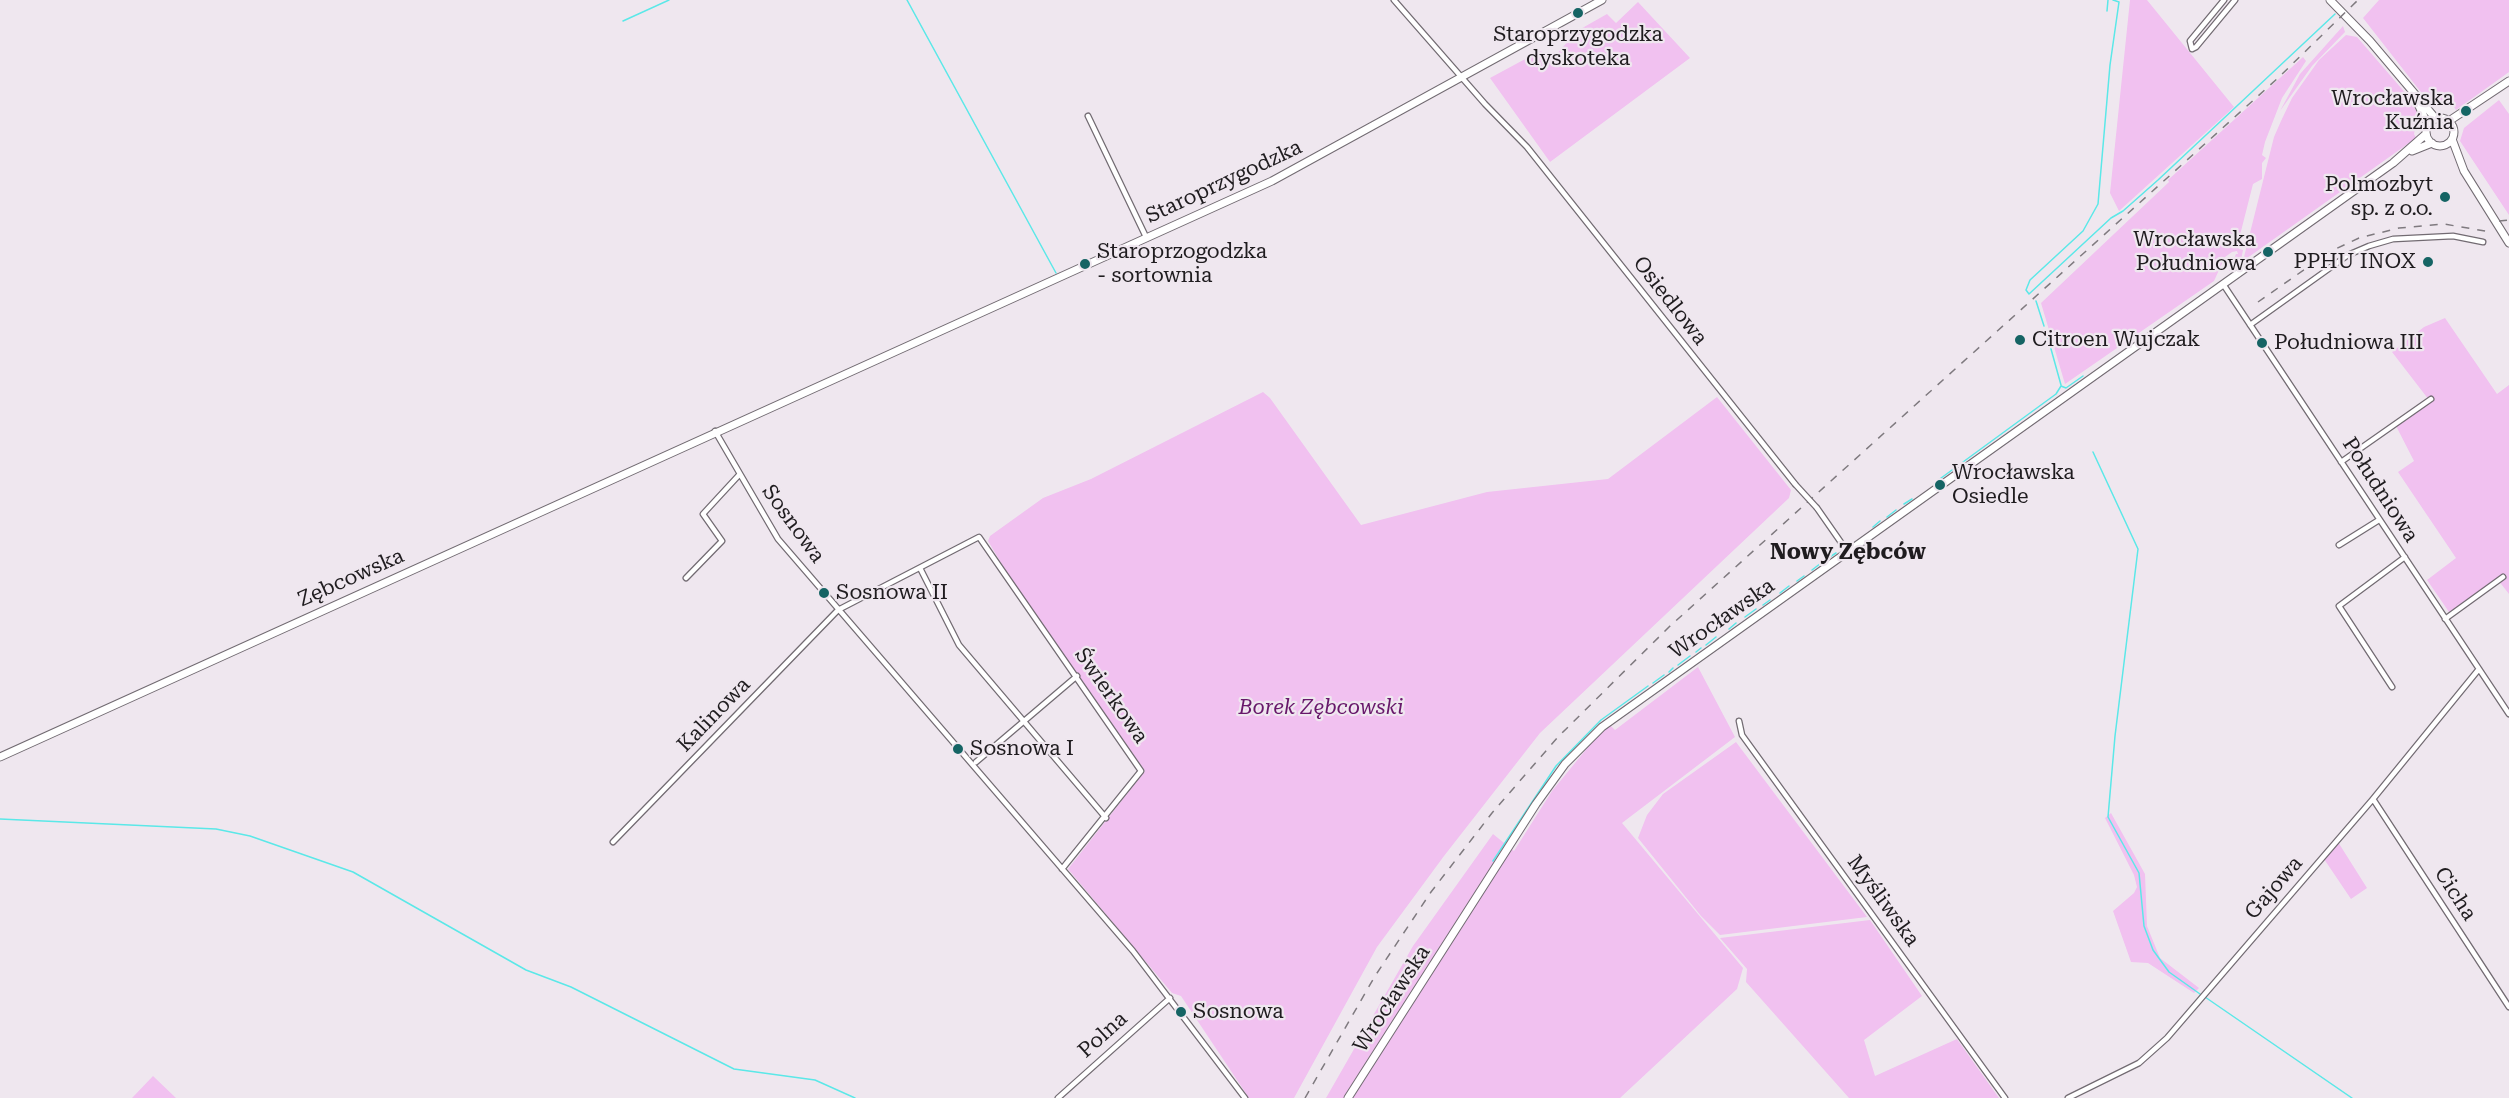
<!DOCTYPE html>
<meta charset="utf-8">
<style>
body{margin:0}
canvas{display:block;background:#efe7ef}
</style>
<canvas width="2509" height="1098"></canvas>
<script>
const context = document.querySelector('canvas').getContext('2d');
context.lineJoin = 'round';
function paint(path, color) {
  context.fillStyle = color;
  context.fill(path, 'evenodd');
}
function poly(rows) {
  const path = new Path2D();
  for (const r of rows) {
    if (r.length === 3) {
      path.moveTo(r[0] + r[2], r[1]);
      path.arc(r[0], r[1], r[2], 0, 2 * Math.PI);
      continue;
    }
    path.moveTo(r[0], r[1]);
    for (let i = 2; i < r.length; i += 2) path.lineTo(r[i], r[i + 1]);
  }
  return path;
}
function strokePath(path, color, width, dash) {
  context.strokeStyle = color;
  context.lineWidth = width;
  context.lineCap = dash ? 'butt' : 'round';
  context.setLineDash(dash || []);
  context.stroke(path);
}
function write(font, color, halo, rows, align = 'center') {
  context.font = font + ' "Roboto Serif",serif';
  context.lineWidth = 4.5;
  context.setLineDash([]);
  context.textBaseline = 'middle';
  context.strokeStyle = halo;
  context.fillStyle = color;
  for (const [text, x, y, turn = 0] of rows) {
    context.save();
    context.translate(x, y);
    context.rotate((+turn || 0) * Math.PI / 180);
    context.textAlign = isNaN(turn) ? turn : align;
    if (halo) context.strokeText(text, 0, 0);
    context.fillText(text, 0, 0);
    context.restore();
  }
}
const green = poly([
 [2130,0,2147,0,2234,107,2119,211,2110,193],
 [2379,0,2509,0,2509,72,2456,110,2454,107,2431,105,2363,18],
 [1638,2,1690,58,1550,162,1490,78,1540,51,1555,56,1577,31,1607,14,1616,23],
 [2343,26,2345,32,2312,66,2280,111,2300,74],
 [2346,35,2357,37,2408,96,2418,114,2414,134,2416,138,2243,261,2274,137,2281,121,2292,98,2319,60],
 [2303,57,2306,61,2282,98,2265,142,2262,155,2266,158,2262,163,2262,179,2253,184,2238,243,2239,249,2243,250,2240,265,2229,271,2236,254,2238,254,2237,251,2232,252,2225,257,2214,281,2065,384,2041,303,2169,182,2168,180],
 [2499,100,2509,114,2509,215,2460,141,2464,128],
 [2445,318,2497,394,2509,385,2509,594,2498,580,2449,612,2427,580,2456,558,2398,472,2414,461,2395,424,2429,400,2392,352,2424,327],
 [1263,392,1270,398,1361,525,1487,492,1608,479,1717,397,1791,490,1789,498,1540,733,1444,856,1377,947,1294,1098,1249,1098,1181,996,1172,993,1068,869,1145,771,1007,573,988,541,990,536,1043,498,1091,479],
 [1698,667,1735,737,1622,823,1743,968,1737,989,1620,1098,1326,1098,1413,946,1493,834,1514,851,1552,791,1598,735,1610,725,1615,730],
 [1736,742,1867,917,1720,935,1701,916,1638,838,1647,815,1663,794],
 [2111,813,2145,874,2147,926,2160,958,2199,988,2194,993,2148,963,2131,962,2113,911,2134,893,2137,887,2134,875,2105,818],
 [2338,842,2367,888,2351,899,2324,859],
 [1870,920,1922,996,1864,1040,1875,1076,1957,1039,1999,1098,1849,1098,1746,982,1747,969,1720,938],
 [153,1076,176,1098,132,1098]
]);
const stream = poly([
 [907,0,1056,273],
 [2113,0,2119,2,2110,65,2098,204,2083,231,2030,280,2026,290,2029,294,2111,218,2123,211,2158,180,2335,14],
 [2107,11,2108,0],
 [623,21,669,0],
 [2036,301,2044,326],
 [2046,331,2061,385],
 [2093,452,2138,549,2115,736,2108,817,2139,873,2144,926,2153,950,2169,972,2200,994],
 [1937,481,2056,394,2061,386,2066,388,2083,376],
 [1904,504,1912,499],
 [1887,517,1896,510],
 [1873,527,1880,521],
 [1828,558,1836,553],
 [1812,570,1821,563],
 [1797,581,1804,576],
 [1780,593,1789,586],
 [1763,605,1770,600],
 [1745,617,1756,609],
 [1729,629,1736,623],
 [1706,645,1716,637],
 [1696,652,1701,648],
 [1678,665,1690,656],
 [1669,672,1673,668],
 [1653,683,1664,675],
 [0,819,216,829,250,836,353,872,526,970,571,987,734,1069,815,1080,855,1098],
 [1493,861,1556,766,1601,720,1648,686],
 [2205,997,2352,1098]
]);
const street = poly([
 [1394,0,1485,104,1527,147,1795,484],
 [2224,0,2190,41,2192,49,2196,47,2235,0],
 [1088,116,1146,237],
 [2223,284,2509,714],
 [2250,325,2348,255,2369,246,2393,239,2453,236,2483,242],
 [715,431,778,539,1133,951,1245,1098],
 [2341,462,2431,399],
 [1817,508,1847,551],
 [2339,545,2379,520],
 [920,568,959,645,1106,818],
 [686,578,722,541,703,514,739,475],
 [2445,619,2503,577],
 [2392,687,2339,606,2405,557],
 [1739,721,1742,735,2005,1098],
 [976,762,1077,676],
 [2373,799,2509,1007],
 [613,842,838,610,979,537,1141,771,1062,869],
 [1058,1098,1170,998],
 [2068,1098,2139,1063,2167,1038,2373,799,2479,669]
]);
const secondary = poly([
 [2330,0,2370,41,2436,119],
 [2418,104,2428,125],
 [2440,132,14],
 [2449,121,2509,81],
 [2452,139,2464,171,2509,243],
 [2412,151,2432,143],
 [0,757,1272,181,1602,0],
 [1348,1098,1536,804,1565,764,1602,727,2393,163,2426,134]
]);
const rail = poly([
 [2499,221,2509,220],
 [2258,302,2331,251,2359,238,2399,228,2444,224,2491,232],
 [1305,1098,1375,976,1431,892,1492,813,1558,737,1669,627,2278,78,2358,0]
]);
const streetBridge = poly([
 [1795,484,1817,508]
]);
const markers = [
 [1578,13,6,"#156464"],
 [2466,111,6,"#156464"],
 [2445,197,6,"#156464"],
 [2268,252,6,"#156464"],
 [2428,262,6,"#156464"],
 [1085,264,6,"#156464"],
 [2020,340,6,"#156464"],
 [2262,343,6,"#156464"],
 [1940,485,6,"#156464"],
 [824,593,6,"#156464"],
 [958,749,6,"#156464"],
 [1181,1012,6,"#156464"]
];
const poiNames = [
 ["Staroprzygodzka",1578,35,"center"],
 ["dyskoteka",1578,59,"center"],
 ["Wrocławska",2454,99,"right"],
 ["Kuźnia",2454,123,"right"],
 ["Polmozbyt",2433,185,"right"],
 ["sp. z o.o.",2433,209,"right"],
 ["Wrocławska",2256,240,"right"],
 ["Południowa",2256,264,"right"],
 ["Staroprzogodzka",1097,252],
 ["- sortownia",1097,276],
 ["PPHU INOX",2416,262,"right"],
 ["Citroen Wujczak",2032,340],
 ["Południowa III",2274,343],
 ["Wrocławska",1952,473],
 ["Osiedle",1952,497],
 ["Sosnowa II",836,593],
 ["Sosnowa I",970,749],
 ["Sosnowa",1193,1012]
];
const streetNames = [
 ["Staroprzygodzka",1224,182,-25],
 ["Osiedlowa",1670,301,52],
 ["Południowa",2380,490,57],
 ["Sosnowa",793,524,54],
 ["Zębcowska",351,578,-24],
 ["Wrocławska",1722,619,-35],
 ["Świerkowa",1111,696,55],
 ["Kalinowa",714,715,-46],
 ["Gajowa",2274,888,-49],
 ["Cicha",2455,894,57],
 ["Myśliwska",1883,901,54],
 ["Wrocławska",1392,999,-57],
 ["Polna",1103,1035,-42]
];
const parkNames = [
 ["Borek Zębcowski",1321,708]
];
const neighbourhoodNames = [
 ["Nowy Zębców",1848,553]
];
paint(green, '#f1c1f0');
strokePath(stream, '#5be8e8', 1.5);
strokePath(street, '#726b72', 7);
strokePath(secondary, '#726b72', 9);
strokePath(street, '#fff', 4.5);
strokePath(secondary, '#fff', 7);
strokePath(rail, '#7f7a7f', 1.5, [8, 8]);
strokePath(streetBridge, '#726b72', 7, []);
strokePath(streetBridge, '#fff', 4.5);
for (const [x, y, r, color] of markers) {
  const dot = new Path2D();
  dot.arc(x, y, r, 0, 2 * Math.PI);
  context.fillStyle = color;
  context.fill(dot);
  strokePath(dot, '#efe7ef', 2);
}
write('21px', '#1f1c1f', '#efe7ef', poiNames, 'left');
write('21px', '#1f1c1f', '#efe7ef', streetNames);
write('italic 21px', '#68186b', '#efe7ef', parkNames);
write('bold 22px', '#1f1c1f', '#efe7ef', neighbourhoodNames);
</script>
